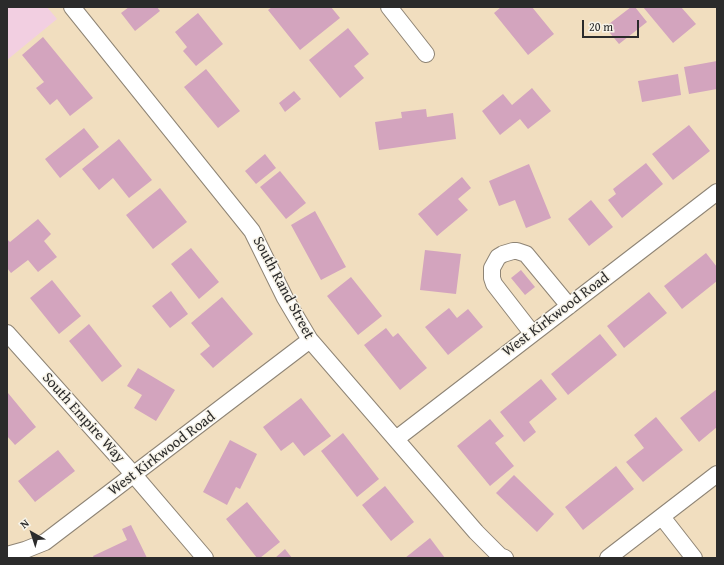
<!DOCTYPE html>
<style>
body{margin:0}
#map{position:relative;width:724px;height:565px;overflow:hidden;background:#f1debf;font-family:"Gentium Book Plus",serif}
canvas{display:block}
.frame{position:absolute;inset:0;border:8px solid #2b2b2b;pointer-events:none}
.north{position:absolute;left:12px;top:513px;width:40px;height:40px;-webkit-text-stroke:3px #f7f3e8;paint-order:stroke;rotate:321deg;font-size:11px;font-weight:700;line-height:16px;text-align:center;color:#2b2b2b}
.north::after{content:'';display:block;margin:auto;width:14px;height:18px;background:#2b2b2b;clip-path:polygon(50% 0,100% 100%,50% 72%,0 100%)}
.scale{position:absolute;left:582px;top:20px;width:57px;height:18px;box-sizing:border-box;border:2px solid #2b2b2b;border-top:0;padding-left:5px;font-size:12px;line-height:14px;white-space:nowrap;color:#2b2b2b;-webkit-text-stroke:3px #f7f3e8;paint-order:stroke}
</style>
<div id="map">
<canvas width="724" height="565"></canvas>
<div class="frame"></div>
<div class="north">N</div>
<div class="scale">20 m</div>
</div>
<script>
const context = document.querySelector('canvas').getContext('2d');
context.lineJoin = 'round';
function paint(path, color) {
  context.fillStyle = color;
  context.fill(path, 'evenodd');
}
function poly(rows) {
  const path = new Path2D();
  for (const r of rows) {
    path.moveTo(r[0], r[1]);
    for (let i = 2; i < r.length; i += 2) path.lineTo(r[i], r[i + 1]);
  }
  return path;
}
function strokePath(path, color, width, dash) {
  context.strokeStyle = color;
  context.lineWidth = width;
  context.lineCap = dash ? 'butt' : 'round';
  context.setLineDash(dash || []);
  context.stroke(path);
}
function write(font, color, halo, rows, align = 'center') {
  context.font = font + ' "Gentium Book Plus",serif';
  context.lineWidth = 3;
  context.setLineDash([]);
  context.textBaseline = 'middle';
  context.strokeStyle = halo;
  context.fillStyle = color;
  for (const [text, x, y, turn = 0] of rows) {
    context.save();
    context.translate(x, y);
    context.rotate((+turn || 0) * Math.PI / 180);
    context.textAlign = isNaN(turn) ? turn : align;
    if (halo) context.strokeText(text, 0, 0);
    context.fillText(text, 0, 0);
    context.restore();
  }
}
const built = poly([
 [7,7,47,7,57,19,7,60]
]);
const building = poly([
 [129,7,157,7,160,11,135,31,121,13],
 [272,7,331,7,340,18,300,50,268,10],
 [501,7,532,7,554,34,528,55,494,13],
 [631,7,635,7,647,22,619,44,605,27],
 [643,7,681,7,696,24,673,43],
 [198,13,223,44,196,66,183,51,187,47,175,32],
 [348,28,369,54,354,66,364,78,340,98,309,60],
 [43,37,93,98,70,116,57,99,50,105,36,88,44,82,22,55],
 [717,61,717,89,689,94,684,67],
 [206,69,240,111,218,128,184,87],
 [678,74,681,95,642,102,638,81],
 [532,88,551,111,528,129,520,119,500,135,482,111,503,94,512,105],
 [294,91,301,99,285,112,279,103],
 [426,109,427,117,453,113,456,139,379,150,375,122,402,118,401,112],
 [689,125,710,151,673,180,652,154],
 [84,128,99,147,60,178,45,159],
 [119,139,152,180,129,198,113,178,99,190,82,169],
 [265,154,276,168,256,184,245,171],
 [646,163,663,184,622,218,608,200,616,194,613,189],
 [529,164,551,218,526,228,515,200,499,206,489,181],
 [280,171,306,203,286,219,260,187],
 [462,177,471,188,458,199,468,210,437,236,418,214],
 [160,188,187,222,153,249,126,215],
 [591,200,613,227,589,246,568,219],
 [315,211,346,267,321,280,291,225],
 [38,219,51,234,44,241,57,257,38,272,28,260,11,273,7,268,7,239,10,242],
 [191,248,219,282,199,299,171,264],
 [425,250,461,254,456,294,420,290],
 [706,253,717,267,717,281,682,309,664,286],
 [521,270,535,287,525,295,511,278],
 [351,277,382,316,358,335,327,296],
 [52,280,81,316,59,334,30,298],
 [171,291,188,314,170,328,152,306],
 [649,292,667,313,624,348,607,326],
 [222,297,253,334,213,368,200,354,210,346,191,323],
 [449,308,457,318,468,309,483,327,448,355,425,327],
 [89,324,122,366,102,382,69,341],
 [386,328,393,337,398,333,427,368,400,390,364,345],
 [600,334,617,355,568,395,551,374],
 [138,368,175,390,156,421,134,408,142,395,127,386],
 [541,379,557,399,529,422,536,432,524,442,500,412],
 [717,389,717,427,699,442,680,418],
 [8,393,36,427,15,445,7,436,7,394],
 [301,398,331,436,304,456,293,442,281,451,263,427],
 [656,417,683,450,643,482,626,462,644,448,634,435],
 [490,419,504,436,495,443,514,466,490,486,457,446],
 [343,433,379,479,357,497,321,451],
 [230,440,257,454,240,489,236,487,227,505,203,492],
 [58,450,75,471,35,502,18,481],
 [616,466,634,489,583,530,565,507],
 [514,475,554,514,537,532,496,493],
 [385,486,414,522,391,541,362,505],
 [247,502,280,542,260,558,257,558,226,519],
 [131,525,147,558,94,558,93,556,127,540,122,529],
 [430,538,445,558,405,558],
 [285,549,292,558,275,558]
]);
const minor = poly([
 [72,7,252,231,285,298,310,340,476,532,500,556,505,558],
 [389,7,426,54],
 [7,333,134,475,205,558],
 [532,333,494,284,492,278,492,268,498,257,503,254,513,251,517,251,526,254,569,306],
 [396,439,717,192],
 [662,517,694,558],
 [7,555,25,550,45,542,310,340],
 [608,558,717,474]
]);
const streetNames = [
 ["South Rand Street",283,288,62],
 ["West Kirkwood Road",556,315,-37],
 ["South Empire Way",83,418,48],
 ["West Kirkwood Road",162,454,-37]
];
paint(built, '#f2cfe1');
paint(building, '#d3a4be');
strokePath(minor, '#8e8475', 18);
strokePath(minor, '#fff', 16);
write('15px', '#2b2b2b', '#f7f3e8', streetNames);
</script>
